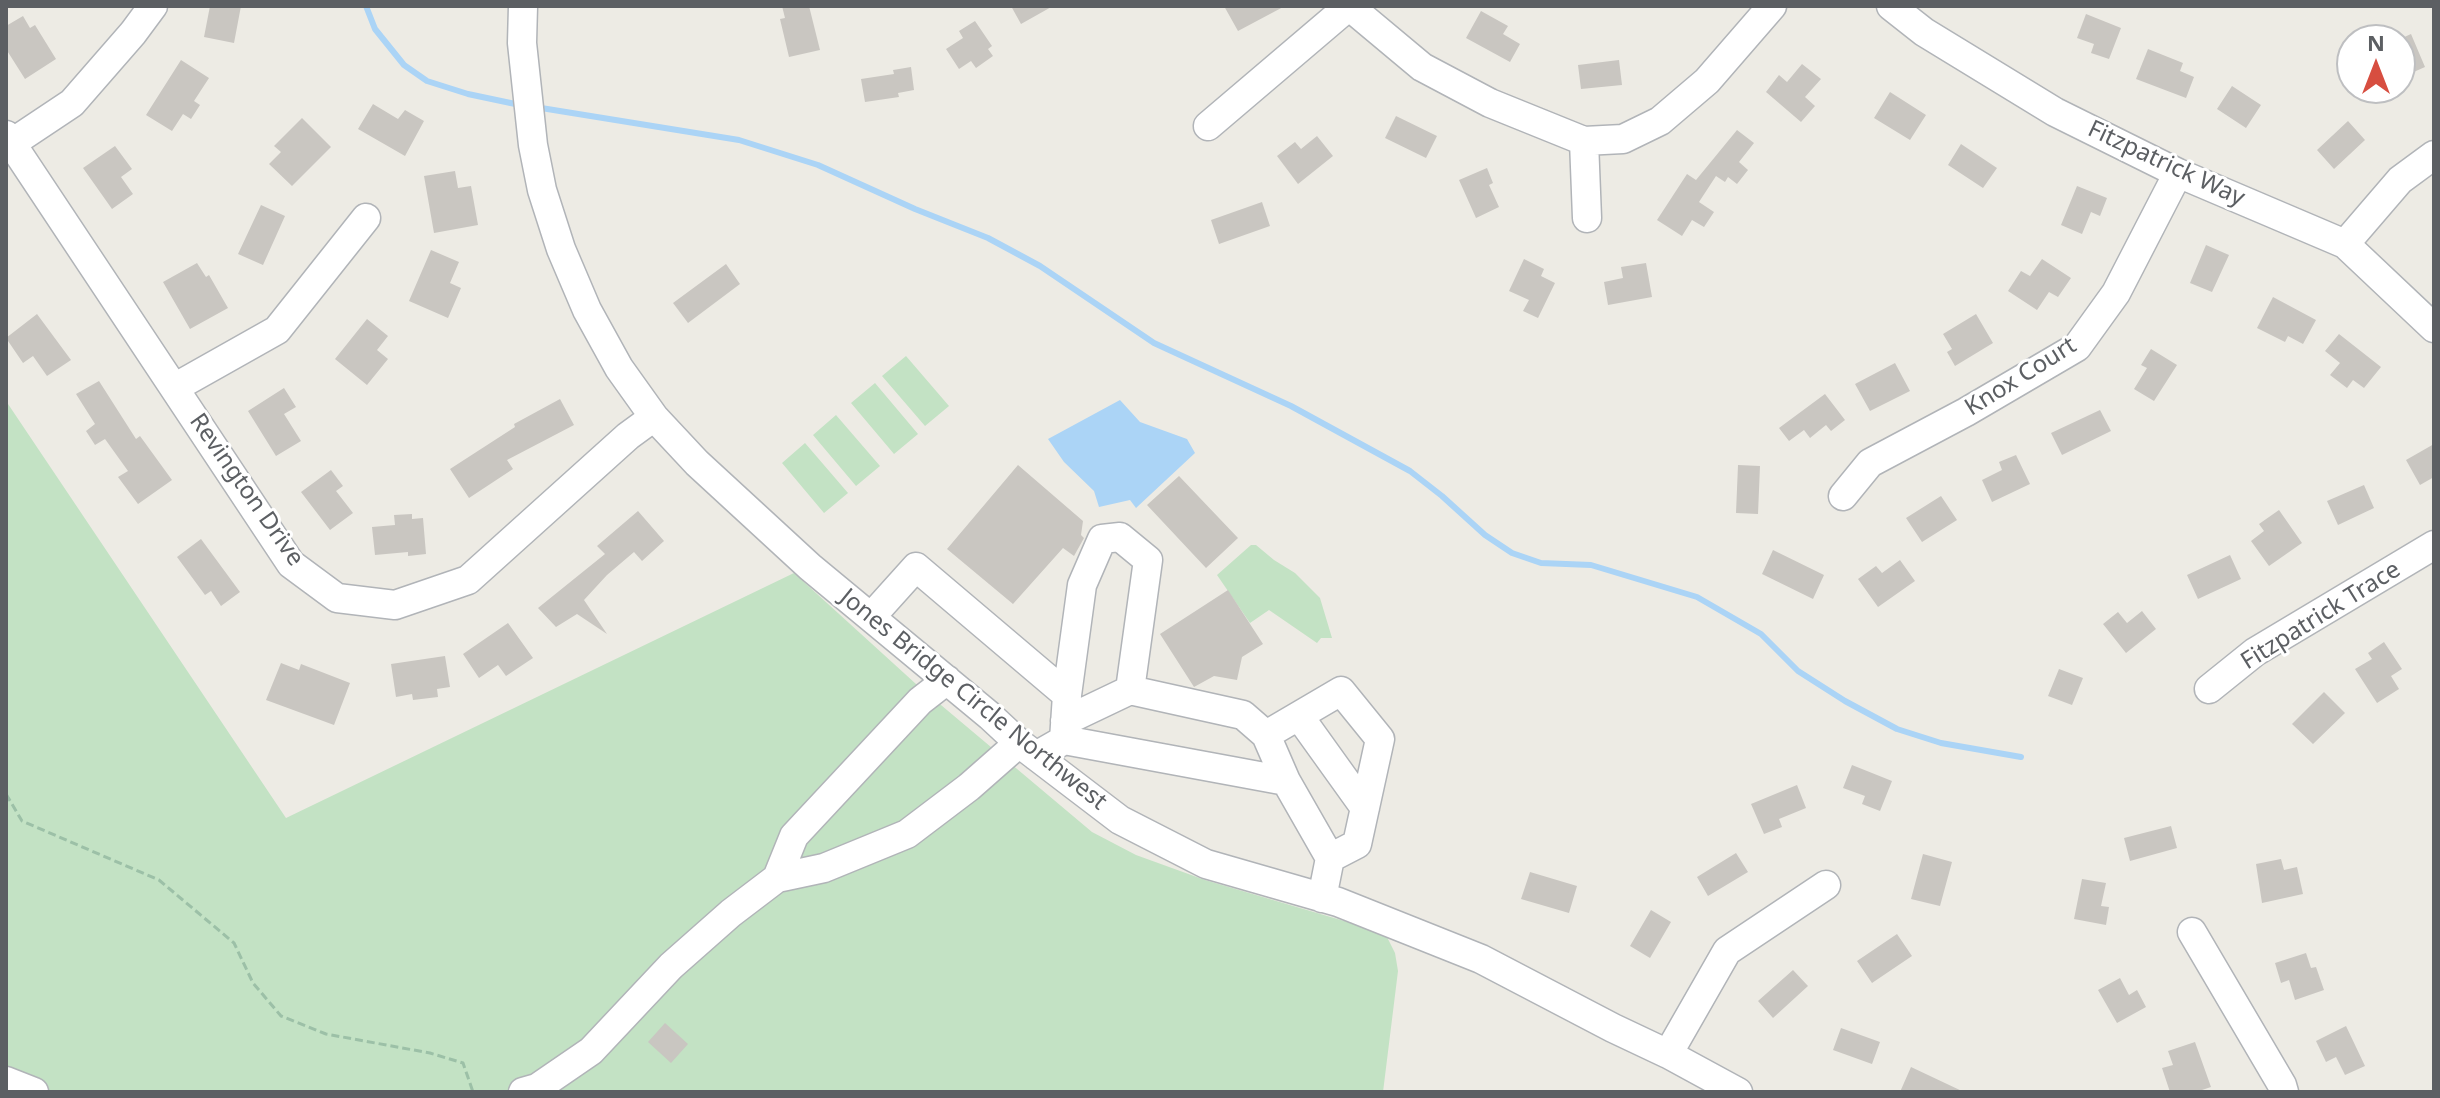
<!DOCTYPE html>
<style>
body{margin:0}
#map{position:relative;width:2440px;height:1098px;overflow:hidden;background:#edebe4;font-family:"Noto Sans",sans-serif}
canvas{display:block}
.frame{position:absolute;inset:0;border:8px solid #5c5f63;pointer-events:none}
.north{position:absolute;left:2336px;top:24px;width:80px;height:80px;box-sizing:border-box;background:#fff;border:2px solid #bebfc1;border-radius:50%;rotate:0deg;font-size:22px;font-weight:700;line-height:32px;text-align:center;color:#5c5f63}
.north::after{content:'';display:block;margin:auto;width:28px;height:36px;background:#d74e40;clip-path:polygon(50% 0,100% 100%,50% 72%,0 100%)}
</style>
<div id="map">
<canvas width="2440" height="1098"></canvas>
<div class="frame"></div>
<div class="north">N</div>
</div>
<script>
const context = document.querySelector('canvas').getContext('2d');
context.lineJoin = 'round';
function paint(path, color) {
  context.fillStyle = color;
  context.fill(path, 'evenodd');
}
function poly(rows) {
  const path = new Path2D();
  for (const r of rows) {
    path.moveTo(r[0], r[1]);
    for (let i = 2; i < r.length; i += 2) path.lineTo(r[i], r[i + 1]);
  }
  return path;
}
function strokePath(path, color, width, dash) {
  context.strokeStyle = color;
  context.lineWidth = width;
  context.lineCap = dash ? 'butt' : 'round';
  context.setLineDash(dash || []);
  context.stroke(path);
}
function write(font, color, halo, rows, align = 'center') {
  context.font = font + ' "Noto Sans",sans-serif';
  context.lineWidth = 6;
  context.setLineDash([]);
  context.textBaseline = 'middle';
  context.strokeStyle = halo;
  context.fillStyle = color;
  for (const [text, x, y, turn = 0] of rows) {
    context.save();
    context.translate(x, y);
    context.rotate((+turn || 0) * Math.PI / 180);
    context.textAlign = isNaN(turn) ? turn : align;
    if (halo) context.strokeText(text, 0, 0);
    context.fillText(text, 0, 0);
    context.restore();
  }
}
const green = poly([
 [906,356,949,406,925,426,882,376],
 [875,383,918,434,894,454,851,403],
 [6,401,286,818,794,573,916,684,1092,832,1136,855,1205,880,1385,933,1395,953,1398,971,1383,1092,6,1092],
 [836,415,880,466,856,486,813,435],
 [805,443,848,493,824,513,782,463],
 [1251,545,1256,545,1274,560,1295,573,1320,598,1332,638,1321,638,1317,643,1269,610,1250,623,1217,575]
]);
const water = poly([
 [1120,400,1140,422,1187,439,1195,453,1136,508,1130,500,1099,507,1094,491,1064,462,1048,439]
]);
const stream = poly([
 [366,6,375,29,404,65,427,81,468,94,520,105],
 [535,107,739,140,818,165,915,209,988,238,1040,266,1154,343,1291,406,1410,471,1442,496,1485,535,1512,553,1541,563,1591,565,1697,597,1761,634,1798,671,1845,701,1897,729,1941,743,2021,757]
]);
const building = poly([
 [210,6,241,6,234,43,204,37],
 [782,6,809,6,820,50,789,57,780,19,785,18],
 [1011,6,1053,6,1021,24],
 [1224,6,1285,6,1238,31],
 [1481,11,1508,26,1503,34,1520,44,1510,62,1466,38],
 [2086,14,2121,28,2109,59,2091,53,2094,44,2077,38],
 [23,16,30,28,35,25,56,59,25,79,6,49,6,26],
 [975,21,992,46,988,49,993,56,976,68,971,61,959,69,946,49,963,38,959,31],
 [2411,34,2425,67,2400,78,2400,39],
 [2148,49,2183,63,2180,71,2194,77,2186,98,2136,79],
 [181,60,209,78,194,101,200,105,191,119,183,114,172,131,146,115],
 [1619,60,1622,85,1581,89,1578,65],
 [1802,64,1821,79,1805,97,1815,106,1801,122,1766,92,1779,75,1787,82],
 [911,67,914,90,898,93,899,97,865,102,861,79,894,74,893,70],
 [2232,86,2261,105,2246,128,2217,109],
 [1890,92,1926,115,1910,140,1874,118],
 [373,104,398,119,405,110,424,121,405,156,358,129],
 [1396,116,1437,136,1426,158,1385,138],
 [302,118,331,147,292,186,269,164,281,152,274,146],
 [2348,121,2365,140,2334,169,2317,150],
 [1737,130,1754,143,1739,162,1748,170,1737,184,1728,177,1725,182,1716,176,1699,202,1714,212,1704,227,1692,220,1682,236,1657,220,1687,174,1696,180],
 [1317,136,1333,156,1298,184,1277,156,1295,142,1301,149],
 [1961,144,1997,168,1983,188,1948,165],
 [115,146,132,169,121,177,133,194,112,209,83,168],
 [1487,168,1493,183,1489,185,1499,207,1476,218,1459,180],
 [455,171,458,188,471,186,478,225,434,233,424,176],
 [2077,186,2107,198,2100,216,2091,212,2082,234,2061,225],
 [1262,202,1270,226,1219,244,1211,220],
 [261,205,285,216,263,265,238,254],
 [2206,245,2229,255,2212,292,2190,283],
 [431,250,459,262,450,283,461,288,448,318,409,301],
 [1524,259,1544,269,1541,276,1555,283,1538,318,1523,311,1529,300,1509,291],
 [2042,259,2071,278,2058,297,2049,292,2037,310,2008,291,2021,271,2030,276],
 [197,263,206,277,209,275,228,308,190,329,163,282],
 [1646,263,1652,297,1608,305,1604,282,1623,278,1621,267],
 [726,264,740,284,688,323,673,303],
 [2273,297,2316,320,2303,344,2288,336,2285,342,2257,328],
 [37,314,71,360,47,376,33,356,23,363,6,338],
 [1976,314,1993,343,1955,366,1947,352,1952,349,1943,334],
 [367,319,388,336,377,350,388,359,367,385,335,359],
 [2339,334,2381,367,2364,388,2353,380,2347,388,2330,375,2340,363,2325,351],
 [2151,349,2177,365,2154,401,2134,389,2147,368,2141,365],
 [1895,363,1910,391,1870,411,1855,384],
 [99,381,136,439,140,436,172,480,138,504,118,477,128,471,105,439,95,445,86,431,95,424,76,394],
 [284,388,296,407,284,414,301,441,276,456,248,411],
 [1825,394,1845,420,1831,431,1826,425,1810,438,1804,430,1789,441,1779,428],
 [560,399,574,425,507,460,513,469,469,498,450,469,515,427,514,424],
 [2100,410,2111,431,2062,455,2051,433],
 [2434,444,2434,477,2420,485,2406,460],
 [2016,455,2030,484,1992,502,1982,480,2002,470,1999,462],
 [1018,465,1083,521,1081,535,1084,538,1074,556,1063,548,1013,604,947,549],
 [1738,465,1760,466,1758,514,1736,513],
 [331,470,343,486,336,491,353,513,330,530,301,492],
 [1179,476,1238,538,1206,568,1147,505],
 [2364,485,2374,508,2338,525,2327,501],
 [1941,496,1957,520,1922,542,1906,518],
 [2279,510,2302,543,2269,566,2251,541,2264,531,2259,524],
 [638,511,664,541,642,561,634,552,607,575,584,600,607,634,577,614,556,627,538,608,605,554,597,546],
 [412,514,412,519,423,518,426,554,408,556,408,552,375,555,372,527,395,525,394,515],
 [201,539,240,592,221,606,211,591,205,595,177,557],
 [1773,550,1824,575,1813,599,1762,574],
 [2230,555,2241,579,2198,599,2187,575],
 [1900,560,1915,581,1878,607,1858,579,1876,566,1882,573],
 [1228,590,1263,644,1242,657,1237,680,1214,676,1194,687,1160,634],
 [2142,611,2156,629,2126,653,2103,624,2118,612,2127,623],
 [508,623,533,658,506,676,498,665,479,678,463,654],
 [2384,642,2402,669,2391,676,2399,689,2377,703,2355,669,2372,659,2368,653],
 [445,656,450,687,437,689,438,697,413,700,412,694,396,697,391,664],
 [281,663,299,670,301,664,350,683,334,725,266,700],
 [2059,669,2083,678,2072,705,2048,696],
 [2324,692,2345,713,2313,744,2292,724],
 [1852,765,1892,781,1880,811,1862,804,1865,796,1843,788],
 [1797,785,1806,808,1779,819,1782,827,1764,834,1751,804],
 [2171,826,2177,848,2130,861,2124,838],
 [1736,853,1748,872,1708,896,1697,877],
 [1923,854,1952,862,1940,906,1911,899],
 [2281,859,2284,870,2297,867,2303,894,2262,903,2256,864],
 [1530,872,1577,886,1569,913,1521,899],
 [2082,879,2106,883,2101,906,2109,907,2106,925,2074,919],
 [1651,910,1671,922,1650,958,1630,946],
 [1897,934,1912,956,1872,983,1857,961],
 [2306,953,2311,968,2316,967,2324,990,2295,1000,2289,980,2281,983,2275,963],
 [1793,970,1808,986,1773,1018,1758,1001],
 [2120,978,2129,995,2137,990,2146,1007,2117,1023,2098,990],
 [665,1023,688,1044,671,1063,648,1042],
 [2346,1026,2365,1066,2345,1075,2336,1057,2326,1062,2316,1041],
 [1841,1028,1880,1042,1872,1064,1833,1050],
 [2195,1042,2211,1087,2196,1092,2170,1092,2162,1068,2173,1065,2168,1051],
 [1911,1067,1964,1092,1900,1092]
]);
const path = poly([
 [6,794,22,821,159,880,234,943,253,983,281,1016,326,1034,430,1053,463,1063,473,1092]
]);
const minor = poly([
 [523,6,522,43,533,145,542,190,561,249,587,310,619,368,654,417,697,463,810,567,990,716,1019,743,1120,820,1206,864,1338,902,1481,959,1613,1028,1668,1054,1738,1092],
 [1349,6,1422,67,1490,103,1584,141,1623,139,1660,121,1707,81,1772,6],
 [1891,6,1924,32,2055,112,2178,173,2345,244,2434,328],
 [1208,126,1349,6],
 [6,135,291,564,337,598,395,605,468,580,628,436,654,417],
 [1584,141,1587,218],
 [12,143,72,103,133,33,153,6],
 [2345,244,2400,180,2434,155],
 [174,388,277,330,366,218],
 [1843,496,1870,463,1966,412,2077,347,2116,293,2178,173],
 [871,617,916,567,1067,695,1064,740],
 [2209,689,2255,652,2434,545],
 [1067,695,1082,585,1102,539,1120,537,1148,560,1130,690],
 [1299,716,1365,808],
 [1065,721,1130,690,1243,715,1266,735],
 [1036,756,1064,740,1286,781,1330,858,1322,898],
 [1286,781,1266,735,1341,691,1380,739,1357,844,1330,858],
 [777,878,794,836,920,701,947,680],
 [2192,932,2282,1085,2284,1092],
 [1668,1054,1727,951,1826,885],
 [6,1081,34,1092],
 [523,1092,537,1088,591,1051,671,966,731,913,777,878,824,868,907,834,969,787,1019,743]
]);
const streetNames = [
 ["Fitzpatrick Way",2166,164,25],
 ["Knox Court",2021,377,-32],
 ["Revington Drive",246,490,55],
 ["Fitzpatrick Trace",2321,616,-32],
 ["Jones Bridge Circle Northwest",973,700,39]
];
paint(green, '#c3e2c4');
paint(water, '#abd4f6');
strokePath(stream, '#abd4f6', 6);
paint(building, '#c9c6c1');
strokePath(minor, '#b1b4b8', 31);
strokePath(path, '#9cc0a7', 3, [8, 4]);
strokePath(minor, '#fff', 28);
write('24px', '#5c5f63', '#fff', streetNames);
</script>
